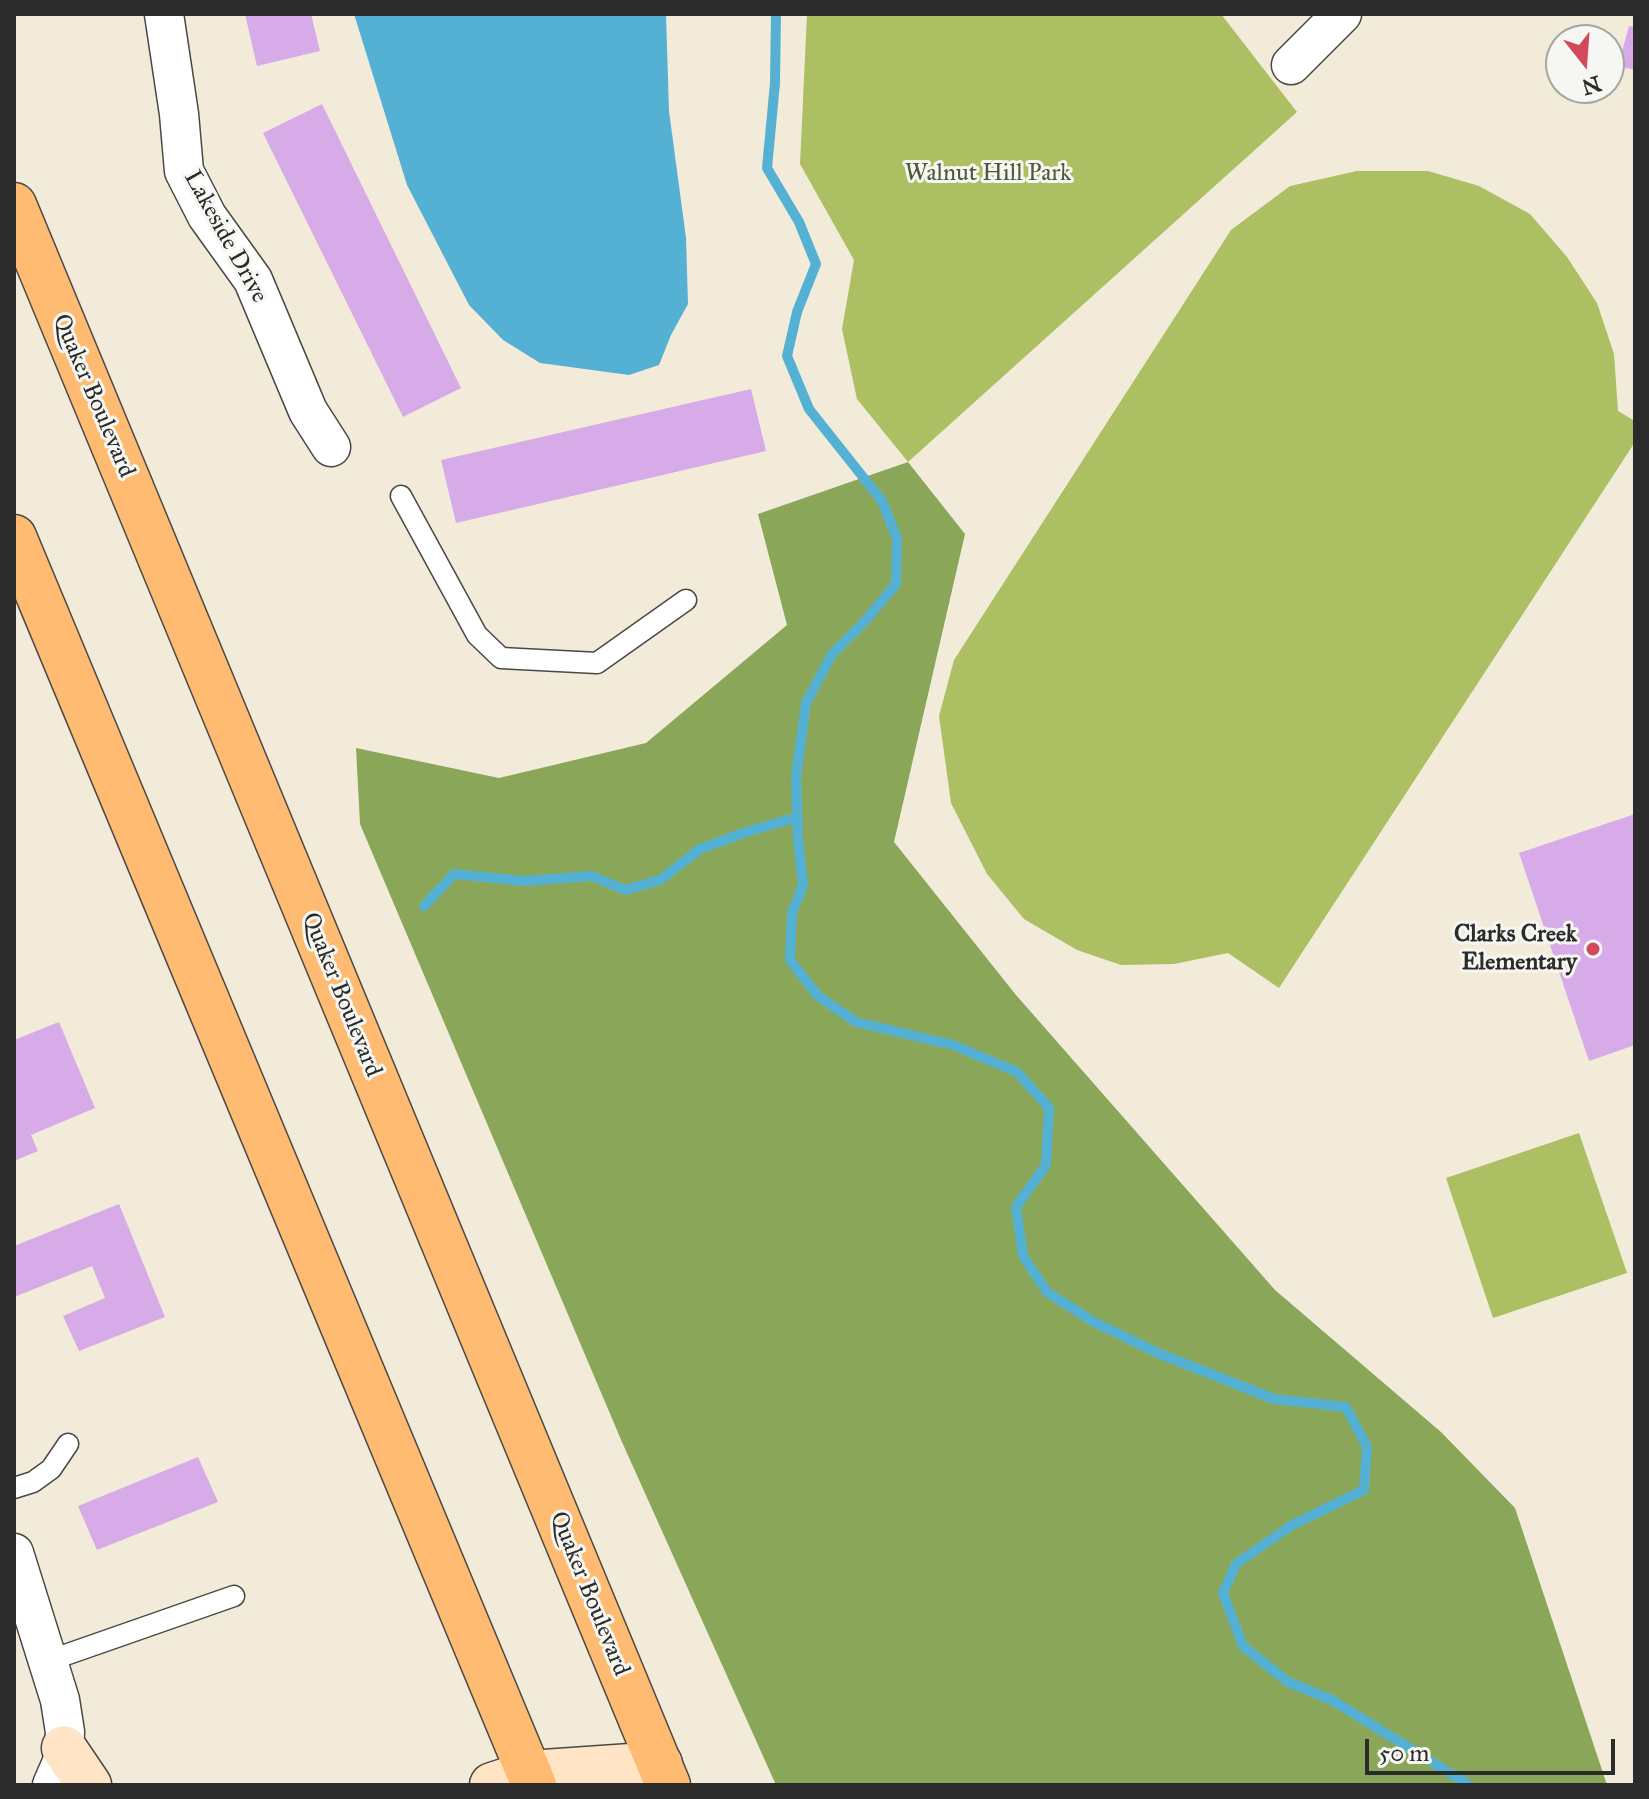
<!DOCTYPE html>
<style>
body{margin:0}
#map{position:relative;width:1649px;height:1799px;overflow:hidden;background:#f3ebd9;font-family:"IM FELL Great Primer",serif}
canvas{display:block}
.frame{position:absolute;inset:0;border:16px solid #2b2b2b;pointer-events:none}
.north{position:absolute;left:1545px;top:24px;width:80px;height:80px;box-sizing:border-box;background:#f6f6f2;border:2px solid #a5a5a2;border-radius:50%;rotate:163deg;font-size:22px;font-weight:700;line-height:32px;text-align:center;color:#2b2b2b}
.north::after{content:'';display:block;margin:auto;width:28px;height:36px;background:#d1495b;clip-path:polygon(50% 0,100% 100%,50% 72%,0 100%)}
.scale{position:absolute;left:1365px;top:1739px;width:250px;height:36px;box-sizing:border-box;border:4px solid #2b2b2b;border-top:0;padding-left:10px;font-size:24px;line-height:28px;white-space:nowrap;color:#2b2b2b;-webkit-text-stroke:6px #f6f6f2;paint-order:stroke}
</style>
<div id="map">
<canvas width="1649" height="1799"></canvas>
<div class="frame"></div>
<div class="north">N</div>
<div class="scale">50 m</div>
</div>
<script>
const context = document.querySelector('canvas').getContext('2d');
context.lineJoin = 'round';
function paint(path, color) {
  context.fillStyle = color;
  context.fill(path, 'evenodd');
}
function poly(rows) {
  const path = new Path2D();
  for (const r of rows) {
    path.moveTo(r[0], r[1]);
    for (let i = 2; i < r.length; i += 2) path.lineTo(r[i], r[i + 1]);
  }
  return path;
}
function strokePath(path, color, width, dash) {
  context.strokeStyle = color;
  context.lineWidth = width;
  context.lineCap = dash ? 'butt' : 'round';
  context.setLineDash(dash || []);
  context.stroke(path);
}
function write(font, color, halo, rows, align = 'center') {
  context.font = font + ' "IM FELL Great Primer",serif';
  context.lineWidth = 6;
  context.setLineDash([]);
  context.textBaseline = 'middle';
  context.strokeStyle = halo;
  context.fillStyle = color;
  for (const [text, x, y, turn = 0] of rows) {
    context.save();
    context.translate(x, y);
    context.rotate((+turn || 0) * Math.PI / 180);
    context.textAlign = isNaN(turn) ? turn : align;
    if (halo) context.strokeText(text, 0, 0);
    context.fillText(text, 0, 0);
    context.restore();
  }
}
const green = poly([
 [807,14,1221,14,1297,112,908,462,857,399,842,329,854,260,800,164],
 [1357,171,1428,171,1479,186,1530,214,1567,257,1597,303,1614,354,1618,411,1635,421,1635,442,1279,988,1228,953,1174,964,1121,965,1077,950,1024,919,987,874,951,803,939,716,954,660,1231,230,1290,186],
 [1579,1133,1627,1273,1493,1318,1446,1178]
]);
const forest = poly([
 [908,462,965,534,894,842,1016,995,1275,1290,1441,1432,1515,1508,1607,1785,776,1785,622,1442,360,824,356,748,499,778,646,743,787,625,758,514]
]);
const water = poly([
 [354,14,666,14,669,111,686,238,688,304,671,335,659,365,629,375,540,363,503,340,469,305,407,185]
]);
const stream = poly([
 [776,14,775,83,767,168,799,222,816,264,797,312,787,356,809,409,882,501,897,538,896,584,865,621,832,654,806,703,796,777,798,838,803,885,792,913,790,960,818,996,856,1022,953,1045,1017,1072,1049,1108,1046,1165,1016,1207,1023,1256,1047,1292,1092,1321,1160,1354,1274,1399,1346,1407,1367,1447,1364,1490,1292,1525,1236,1564,1223,1593,1243,1646,1288,1682,1332,1700,1469,1785],
 [424,906,454,874,524,881,592,876,625,890,660,880,700,849,746,832,798,817]
]);
const building = poly([
 [245,14,311,14,320,51,257,66],
 [1629,26,1635,27,1635,70,1618,66],
 [322,104,461,388,403,417,263,133],
 [751,389,766,451,456,523,441,460],
 [1635,814,1635,1045,1589,1061,1519,853],
 [59,1022,95,1108,31,1135,38,1151,14,1161,14,1040],
 [119,1204,165,1317,79,1351,63,1316,105,1298,92,1266,14,1297,14,1246],
 [198,1457,218,1502,97,1550,78,1506]
]);
const lane = poly([
 [401,496,477,635,501,658,597,663,686,600],
 [14,1488,33,1482,51,1469,68,1444],
 [48,1661,234,1596]
]);
const street = poly([
 [164,14,179,114,184,171,207,216,253,280,308,411,331,447],
 [1291,65,1342,14],
 [14,1553,60,1700,65,1732,64,1748,63,1760,52,1785]
]);
const secondary = poly([
 [64,1748,89,1785],
 [492,1785,529,1773,660,1764]
]);
const primary = poly([
 [14,205,668,1785],
 [14,537,534,1785]
]);
const markers = [
 [1593,949,8,"#d1495b"]
];
const parkNames = [
 ["Walnut Hill Park",988,174]
];
const streetNames = [
 ["Lakeside Drive",225,237,61],
 ["Quaker Boulevard",93,396,67],
 ["Quaker Boulevard",341,995,68],
 ["Quaker Boulevard",589,1594,68]
];
const poiNames = [
 ["Clarks Creek",1577,935],
 ["Elementary",1577,963]
];
paint(green, '#acbf63');
paint(forest, '#89a659');
paint(water, '#55b1d3');
strokePath(stream, '#55b1d3', 10);
paint(building, '#d7abe7');
strokePath(lane, '#494845', 23);
strokePath(street, '#494845', 41);
strokePath(secondary, '#494845', 47);
strokePath(primary, '#494845', 47);
strokePath(lane, '#fff', 20);
strokePath(street, '#fff', 38);
strokePath(secondary, '#ffe4c6', 44);
strokePath(primary, '#febb71', 44);
for (const [x, y, r, color] of markers) {
  const dot = new Path2D();
  dot.arc(x, y, r, 0, 2 * Math.PI);
  context.fillStyle = color;
  context.fill(dot);
  strokePath(dot, '#f6f6f2', 3);
}
write('24px', '#52573c', '#f6f6f2', parkNames);
write('24px', '#2b2b2b', '#f6f6f2', streetNames);
write('bold 24px', '#2b2b2b', '#f6f6f2', poiNames, 'right');
</script>
